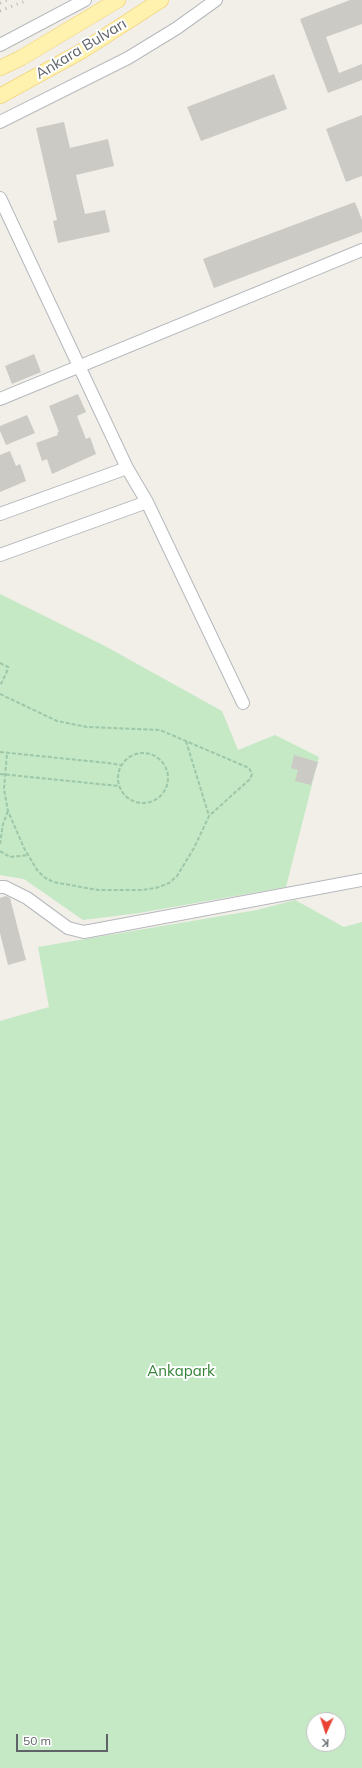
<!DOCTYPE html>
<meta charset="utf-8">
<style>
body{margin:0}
#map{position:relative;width:362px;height:1768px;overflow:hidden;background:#f1efe8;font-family:Mulish,sans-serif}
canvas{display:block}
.north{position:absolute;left:306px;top:1712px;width:40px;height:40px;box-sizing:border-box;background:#fff;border:1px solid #bfc1c3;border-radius:50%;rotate:183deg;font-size:11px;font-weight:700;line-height:16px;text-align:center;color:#5f6368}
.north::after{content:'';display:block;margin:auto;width:14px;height:18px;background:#ea4335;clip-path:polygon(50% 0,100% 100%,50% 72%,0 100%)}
.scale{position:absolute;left:16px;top:1734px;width:92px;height:18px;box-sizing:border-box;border:2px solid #5f6368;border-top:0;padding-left:5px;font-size:12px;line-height:14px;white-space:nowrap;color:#5f6368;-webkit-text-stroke:3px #fff;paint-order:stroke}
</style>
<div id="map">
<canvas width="362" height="1768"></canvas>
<div class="north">K</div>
<div class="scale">50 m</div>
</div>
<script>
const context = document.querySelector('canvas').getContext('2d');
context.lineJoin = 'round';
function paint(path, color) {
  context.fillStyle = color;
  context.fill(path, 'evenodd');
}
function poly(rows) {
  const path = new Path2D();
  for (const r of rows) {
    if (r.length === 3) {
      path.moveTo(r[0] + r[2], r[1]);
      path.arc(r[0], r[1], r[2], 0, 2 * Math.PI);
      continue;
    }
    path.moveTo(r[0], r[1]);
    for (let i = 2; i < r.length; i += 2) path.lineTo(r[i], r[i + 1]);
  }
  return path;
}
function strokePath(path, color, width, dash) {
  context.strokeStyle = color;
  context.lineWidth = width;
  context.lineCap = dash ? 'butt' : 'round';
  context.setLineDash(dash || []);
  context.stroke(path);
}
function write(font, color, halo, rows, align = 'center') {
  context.font = font + ' Mulish,sans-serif';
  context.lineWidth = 4;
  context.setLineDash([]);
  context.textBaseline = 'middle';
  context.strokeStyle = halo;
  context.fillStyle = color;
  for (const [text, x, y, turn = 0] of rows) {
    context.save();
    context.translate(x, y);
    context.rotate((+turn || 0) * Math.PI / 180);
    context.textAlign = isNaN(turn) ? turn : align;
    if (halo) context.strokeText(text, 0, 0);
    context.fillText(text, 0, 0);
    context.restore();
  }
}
const green = poly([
 [0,594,103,645,222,711,238,750,275,735,319,757,286,887,139,913,83,920,24,879,0,875],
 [295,900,344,927,362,922,362,1768,0,1768,0,1021,49,1007,38,947,257,910],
 [314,1720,338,1720,338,1744,314,1744]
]);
const building = poly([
 [350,0,362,0,362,24,326,37,339,73,362,64,362,80,328,93,300,19],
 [274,74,287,109,201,141,187,107],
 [362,115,362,176,346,182,326,129],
 [64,122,70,148,108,139,114,166,76,175,85,214,105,210,110,232,58,243,53,221,57,220,36,128],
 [355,202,362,220,362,232,214,288,203,259],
 [34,354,41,372,12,384,5,366],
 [78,394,86,412,77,416,86,439,90,437,96,454,52,474,47,459,42,461,36,443,58,435,57,433,59,432,49,406],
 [27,415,35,433,6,445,0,431,0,426],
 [10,451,16,466,20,464,26,481,0,492,0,455],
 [294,755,318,762,311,785,295,781,298,770,291,768],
 [6,896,10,898,26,960,8,965,0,933,0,898]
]);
const path = poly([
 [0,663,8,667,8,669,0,686],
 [0,694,57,721,87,727,160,730,249,768,252,774,250,779,209,816,194,848,177,876,169,883,156,888,142,890,98,890,53,882,44,877,37,870,24,848,8,811,4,789,7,753],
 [186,741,209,816],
 [0,752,108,763,121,765],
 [143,778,25],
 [0,774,119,786],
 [0,844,3,824,8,811],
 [0,851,10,857,29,855]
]);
const minor = poly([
 [0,45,85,0],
 [0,122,128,58,177,28,216,0],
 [0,198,127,468,147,502,243,703],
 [0,399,362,250],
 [0,514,127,468],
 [0,555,147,502],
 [0,887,5,887,27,898,68,928,84,932,362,880]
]);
const major = poly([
 [0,68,21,58,118,0],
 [0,96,82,51,161,0]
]);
const rail = poly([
 [0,3,7,0],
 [0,11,28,0]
]);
const streetNames = [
 ["Ankara Bulvarı",81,49,-31]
];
const parkNames = [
 ["Ankapark",181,1371]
];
paint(green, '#c5e8c5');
paint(building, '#cccac5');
strokePath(minor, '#b5b8bc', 14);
strokePath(major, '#f2c960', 16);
strokePath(path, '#9cc7a9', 2, [4, 2]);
strokePath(minor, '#fff', 12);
strokePath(major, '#fff2af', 15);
strokePath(rail, '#b6b7b8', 3, [1, 5]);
write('15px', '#5f6368', '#fff', streetNames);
write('15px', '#348238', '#fff', parkNames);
</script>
